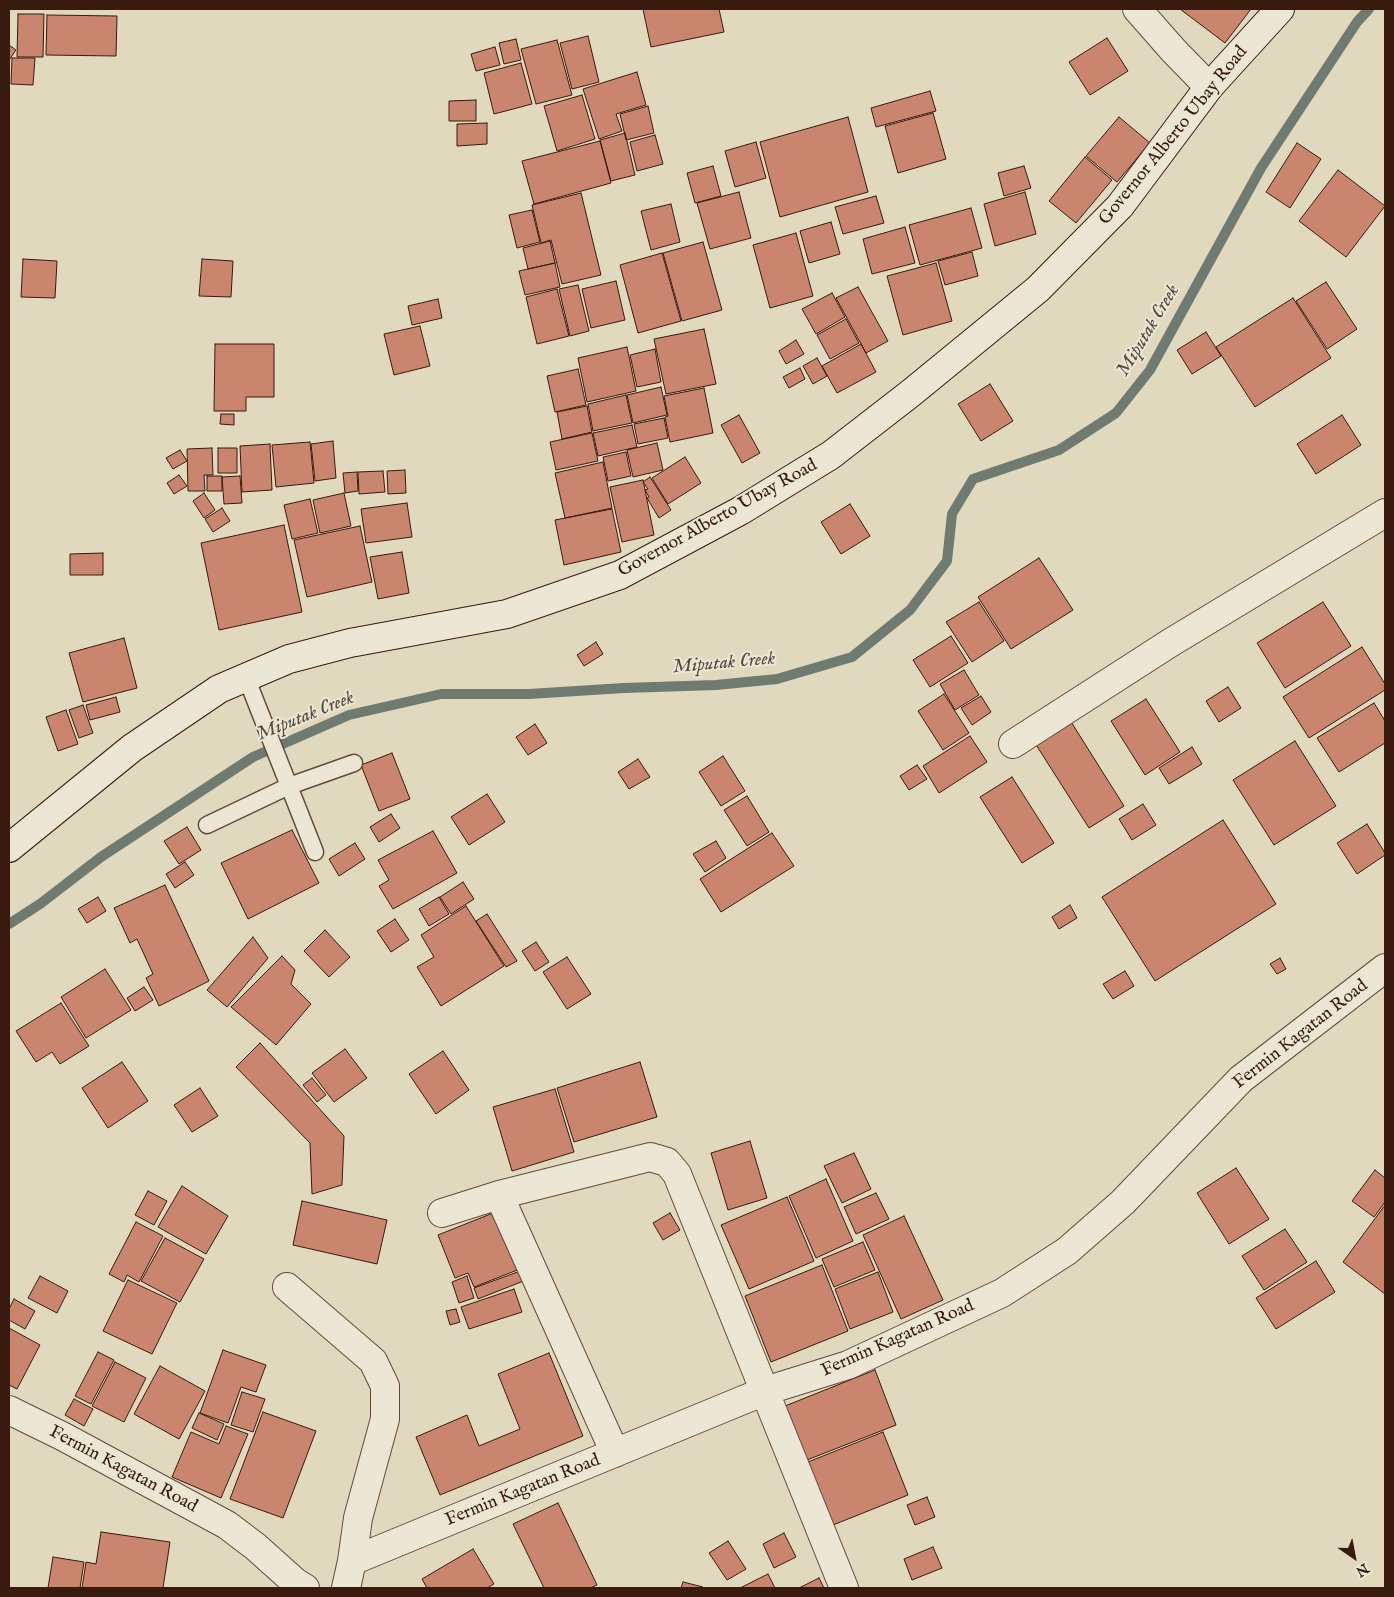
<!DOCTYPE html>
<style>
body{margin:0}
#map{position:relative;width:1394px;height:1597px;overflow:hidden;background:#e1d9bd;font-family:"IM FELL English",serif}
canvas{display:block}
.frame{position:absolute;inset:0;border:10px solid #381b0e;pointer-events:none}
.north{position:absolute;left:1329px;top:1532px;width:50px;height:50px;-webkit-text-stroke:4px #ece6d4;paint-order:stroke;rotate:147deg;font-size:14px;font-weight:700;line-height:20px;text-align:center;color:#381b0e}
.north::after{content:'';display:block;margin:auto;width:18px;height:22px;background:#381b0e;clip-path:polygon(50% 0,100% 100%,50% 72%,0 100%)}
</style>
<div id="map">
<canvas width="1394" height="1597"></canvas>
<div class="frame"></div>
<div class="north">N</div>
</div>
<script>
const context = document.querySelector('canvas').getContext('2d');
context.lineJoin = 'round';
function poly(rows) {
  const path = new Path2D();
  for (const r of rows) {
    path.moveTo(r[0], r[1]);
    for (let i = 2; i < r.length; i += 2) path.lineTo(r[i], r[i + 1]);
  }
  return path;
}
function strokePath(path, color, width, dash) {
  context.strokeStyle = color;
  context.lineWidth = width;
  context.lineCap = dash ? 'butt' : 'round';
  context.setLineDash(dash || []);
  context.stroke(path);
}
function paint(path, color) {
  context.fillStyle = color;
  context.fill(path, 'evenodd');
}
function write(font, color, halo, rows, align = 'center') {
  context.font = font + ' "IM FELL English",serif';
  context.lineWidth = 4;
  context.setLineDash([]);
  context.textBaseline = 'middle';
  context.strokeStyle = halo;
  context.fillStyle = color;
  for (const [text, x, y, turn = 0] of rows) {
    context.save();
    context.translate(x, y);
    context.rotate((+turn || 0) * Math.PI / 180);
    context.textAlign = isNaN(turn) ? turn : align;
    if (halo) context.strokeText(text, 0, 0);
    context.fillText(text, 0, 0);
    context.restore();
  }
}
const stream = poly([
 [9,924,40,904,101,857,253,757,349,715,441,694,529,694,624,688,716,685,777,679,852,657,910,610,947,561,952,514,973,479,1059,450,1116,413,1150,370,1261,168,1357,22,1369,9]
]);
const building = poly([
 [643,9,719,9,724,32,651,47,643,9],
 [1180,9,1251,9,1225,43,1180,9],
 [18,14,44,14,43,57,17,57,18,14],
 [47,15,117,16,116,56,46,55,47,15],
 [588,36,599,82,572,89,560,43,588,36],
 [1107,38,1128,71,1090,95,1069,62,1107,38],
 [516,39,521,60,504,64,499,43,516,39],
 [557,40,572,95,536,104,521,49,557,40],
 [9,45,16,50,9,60,9,45],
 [495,47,500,65,476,71,471,54,495,47],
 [12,58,35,58,33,85,11,84,12,58],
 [521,63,532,104,494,114,484,73,521,63],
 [637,72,646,105,616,114,622,131,599,139,583,89,637,72],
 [930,91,936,111,876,127,871,108,930,91],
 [582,95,595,139,557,151,544,106,582,95],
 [476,100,476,121,449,121,449,101,476,100],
 [648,106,654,133,626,140,620,114,648,106],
 [933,113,946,159,898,173,885,126,933,113],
 [848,117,868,192,780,217,760,142,848,117],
 [1119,117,1150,143,1117,182,1086,156,1119,117],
 [487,123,487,144,457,146,457,124,487,123],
 [625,133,635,175,611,181,600,140,625,133],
 [655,135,663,164,637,171,630,142,655,135],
 [600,141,611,183,534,204,522,161,600,141],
 [756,142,766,178,735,187,725,151,756,142],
 [1297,143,1321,159,1290,208,1266,192,1297,143],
 [1085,157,1112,180,1076,223,1049,201,1085,157],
 [713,166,721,196,695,203,687,173,713,166],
 [1024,166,1031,188,1004,196,998,173,1024,166],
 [1338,170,1385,206,1346,257,1299,221,1338,170],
 [739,192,751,238,710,249,697,203,739,192],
 [1025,192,1036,234,995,246,984,204,1025,192],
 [581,193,601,275,562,284,551,240,541,243,532,205,581,193],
 [876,196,884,223,843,234,835,207,876,196],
 [671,204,680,242,651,250,641,211,671,204],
 [971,208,982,248,920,265,909,225,971,208],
 [532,210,540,242,517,248,509,215,532,210],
 [831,222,840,254,809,263,800,231,831,222],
 [905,227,915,263,872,274,863,239,905,227],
 [796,233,813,296,770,308,753,245,796,233],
 [550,241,555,263,528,269,523,248,550,241],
 [703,242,722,310,682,321,663,253,703,242],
 [972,252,978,276,945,285,938,261,972,252],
 [662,253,681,321,638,333,620,265,662,253],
 [23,259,57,261,55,298,21,297,23,259],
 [202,259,233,261,231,297,199,296,202,259],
 [555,263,560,287,525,295,519,271,555,263],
 [936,263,952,321,903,335,887,276,936,263],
 [616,281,625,320,591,328,582,289,616,281],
 [1326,282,1357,329,1327,349,1296,301,1326,282],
 [578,285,589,331,570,336,559,289,578,285],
 [858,287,888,341,866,353,836,298,858,287],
 [557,289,569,336,537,344,526,297,557,289],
 [832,293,845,317,816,334,802,309,832,293],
 [1293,298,1331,358,1255,407,1216,347,1293,298],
 [438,299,442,318,412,325,408,306,438,299],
 [846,319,859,343,830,359,817,335,846,319],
 [420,326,430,366,394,375,384,334,420,326],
 [704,329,716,384,666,394,654,339,704,329],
 [1206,332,1221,356,1192,374,1177,350,1206,332],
 [796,340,804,354,786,364,779,351,796,340],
 [215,344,274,344,274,397,246,397,246,411,214,411,215,344],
 [861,344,876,372,837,393,822,366,861,344],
 [627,347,636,391,587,402,578,358,627,347],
 [655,349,661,382,637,387,630,355,655,349],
 [817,358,827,376,813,384,803,366,817,358],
 [800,368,805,379,789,388,783,377,800,368],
 [578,369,586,405,555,412,547,376,578,369],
 [990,384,1013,421,981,441,958,404,990,384],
 [661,387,667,415,633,423,627,395,661,387],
 [704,388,713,433,670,442,665,417,668,416,664,396,704,388],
 [626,395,632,423,593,431,588,404,626,395],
 [587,406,592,432,562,439,557,412,587,406],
 [221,414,234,414,234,425,220,424,221,414],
 [739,415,760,453,742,463,721,425,739,415],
 [1342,415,1361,445,1316,474,1297,444,1342,415],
 [664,418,668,438,638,444,634,424,664,418],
 [632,425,637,447,598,456,593,433,632,425],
 [592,433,598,461,556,470,550,442,592,433],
 [333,441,336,478,315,481,311,444,333,441],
 [310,442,314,483,276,487,272,445,310,442],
 [657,443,663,470,633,477,627,450,657,443],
 [270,444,272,490,242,492,240,446,270,444],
 [212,448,213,475,204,475,205,491,188,491,187,449,212,448],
 [218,448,237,448,237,473,218,473,218,448],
 [180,450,187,461,173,469,166,458,180,450],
 [626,452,631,476,608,481,603,457,626,452],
 [685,457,701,483,668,504,652,478,685,457],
 [603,462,612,508,565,518,555,473,603,462],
 [405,470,406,493,388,494,387,471,405,470],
 [383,471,385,492,359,494,358,472,383,471],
 [357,472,358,491,345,493,343,473,357,472],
 [179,475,187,486,174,494,167,483,179,475],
 [207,476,222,476,222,491,207,491,207,476],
 [240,476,242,503,224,504,222,477,240,476],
 [650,477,671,510,659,518,647,498,649,497,645,490,648,489,643,482,650,477],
 [643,480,654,535,622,542,610,487,643,480],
 [204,493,215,510,204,518,193,501,204,493],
 [344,493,351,526,320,533,313,500,344,493],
 [310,499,318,533,292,539,284,505,310,499],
 [407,503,412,537,366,543,361,509,407,503],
 [850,504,870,536,841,554,821,522,850,504],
 [222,508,230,521,213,532,205,519,222,508],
 [612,509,621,552,564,565,555,520,612,509],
 [284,525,302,612,219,630,201,543,284,525],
 [360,526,372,582,307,597,294,540,360,526],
 [402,552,409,593,378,599,370,557,402,552],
 [103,553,103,575,70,575,70,554,103,553],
 [1039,558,1073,610,1011,649,978,597,1039,558],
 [979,602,1004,641,972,662,946,622,979,602],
 [1323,602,1351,646,1285,688,1257,643,1323,602],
 [951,636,968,663,930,687,913,660,951,636],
 [124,638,137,688,83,702,69,653,124,638],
 [596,642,603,654,584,666,577,655,596,642],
 [1362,647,1385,684,1385,690,1309,738,1283,697,1362,647],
 [964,670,979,695,955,710,940,684,964,670],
 [1228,687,1241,708,1219,722,1206,701,1228,687],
 [944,694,969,733,943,750,918,711,944,694],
 [981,696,991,712,972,725,961,708,981,696],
 [116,697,120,712,90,720,86,705,116,697],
 [1146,699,1180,752,1145,775,1111,721,1146,699],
 [1374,703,1385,721,1385,743,1339,772,1317,738,1374,703],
 [83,705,93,733,79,738,69,710,83,705],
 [66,710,78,744,58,751,46,717,66,710],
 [1068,717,1124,806,1089,828,1033,740,1068,717],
 [535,724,547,743,528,755,516,737,535,724],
 [970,736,987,762,939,793,923,766,970,736],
 [1295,741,1336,806,1274,845,1233,780,1295,741],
 [1192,747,1202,764,1169,784,1159,768,1192,747],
 [392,753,410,799,379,811,361,765,392,753],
 [723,756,745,791,721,806,699,772,723,756],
 [638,759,650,777,629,789,618,772,638,759],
 [917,765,927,779,909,790,900,776,917,765],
 [1012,777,1054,843,1022,863,980,797,1012,777],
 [487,794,505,822,469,845,451,817,487,794],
 [747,796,769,832,747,846,724,810,747,796],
 [1143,804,1156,825,1132,840,1119,819,1143,804],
 [391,814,400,828,379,842,370,827,391,814],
 [1223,820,1276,904,1155,981,1102,897,1223,820],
 [1367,824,1385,853,1385,855,1357,874,1337,843,1367,824],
 [187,827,201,850,179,864,164,841,187,827],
 [292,830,319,883,248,919,221,863,292,830],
 [433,831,457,873,393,909,379,886,389,880,378,860,433,831],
 [772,833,794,866,721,912,700,879,772,833],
 [716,841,726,858,705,872,693,854,716,841],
 [355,843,365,859,339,876,329,859,355,843],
 [185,862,194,875,175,888,166,874,185,862],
 [463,882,474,899,451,914,440,897,463,882],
 [165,885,209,981,159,1006,146,978,153,974,137,939,130,943,114,908,165,885],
 [98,897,106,911,87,923,78,909,98,897],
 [439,897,449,914,429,926,419,909,439,897],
 [1070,905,1077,918,1059,929,1052,917,1070,905],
 [466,906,504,966,441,1006,417,967,434,957,421,935,466,906],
 [487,914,517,961,506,967,476,921,487,914],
 [395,919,409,940,391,952,377,931,395,919],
 [325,930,350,957,329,977,304,951,325,930],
 [253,937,268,958,227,1007,207,990,253,937],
 [536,942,549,962,535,971,522,951,536,942],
 [282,956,295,970,291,984,311,1004,276,1045,231,1007,282,956],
 [567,957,591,994,567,1009,543,972,567,957],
 [1280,958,1286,969,1277,974,1270,964,1280,958],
 [105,969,131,1010,86,1038,61,997,105,969],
 [1125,971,1134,986,1113,999,1103,984,1125,971],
 [144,987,153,1000,135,1011,127,998,144,987],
 [61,1003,89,1046,60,1064,52,1052,36,1062,16,1031,61,1003],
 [260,1043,344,1136,342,1185,312,1194,310,1143,236,1067,260,1043],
 [345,1049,367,1078,334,1102,312,1073,345,1049],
 [443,1051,469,1090,436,1114,409,1074,443,1051],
 [122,1062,148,1101,108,1128,82,1088,122,1062],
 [640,1062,657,1117,574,1142,557,1088,640,1062],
 [312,1078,326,1095,317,1102,303,1085,312,1078],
 [200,1088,218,1116,192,1132,174,1105,200,1088],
 [555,1089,574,1152,512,1171,493,1107,555,1089],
 [750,1141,767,1198,728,1210,711,1153,750,1141],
 [854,1153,871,1189,842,1203,824,1166,854,1153],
 [1236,1168,1269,1219,1229,1244,1197,1193,1236,1168],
 [1375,1170,1385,1178,1385,1202,1374,1217,1352,1201,1375,1170],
 [826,1179,853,1241,816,1258,789,1196,826,1179],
 [182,1186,228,1216,206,1254,158,1227,182,1186],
 [148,1191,167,1201,154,1225,135,1215,148,1191],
 [876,1193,889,1219,856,1234,844,1207,876,1193],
 [787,1197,814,1261,749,1289,721,1225,787,1197],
 [302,1201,387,1220,377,1264,293,1245,302,1201],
 [1385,1205,1385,1294,1343,1262,1385,1205],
 [503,1209,525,1267,474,1287,468,1273,455,1278,438,1235,503,1209],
 [670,1213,680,1230,663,1240,653,1223,670,1213],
 [904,1216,943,1300,901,1319,863,1235,904,1216],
 [136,1222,163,1236,139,1282,127,1275,124,1282,109,1274,136,1222],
 [1285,1229,1307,1262,1264,1290,1242,1256,1285,1229],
 [165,1238,204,1259,180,1302,141,1281,165,1238],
 [863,1242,875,1270,834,1287,822,1259,863,1242],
 [1316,1261,1335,1292,1276,1329,1256,1298,1316,1261],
 [822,1265,848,1331,771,1362,745,1296,822,1265],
 [523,1270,526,1280,478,1299,474,1288,523,1270],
 [878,1272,893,1312,850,1329,835,1289,878,1272],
 [40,1276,68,1291,57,1313,28,1298,40,1276],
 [467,1276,474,1298,459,1303,452,1282,467,1276],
 [128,1280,177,1303,152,1354,103,1331,128,1280],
 [514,1289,522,1312,469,1329,461,1307,514,1289],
 [14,1299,35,1311,25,1329,9,1320,9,1309,14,1299],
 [456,1309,460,1322,450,1325,446,1311,456,1309],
 [9,1328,40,1345,17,1389,9,1385,9,1328],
 [223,1350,266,1365,256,1392,241,1387,228,1423,200,1413,223,1350],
 [98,1352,114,1360,91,1404,75,1396,98,1352],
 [549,1353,583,1436,440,1495,416,1437,467,1415,479,1446,520,1429,498,1374,549,1353],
 [115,1362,146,1378,124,1422,92,1406,115,1362],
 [160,1366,205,1391,179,1439,134,1414,160,1366],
 [875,1370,896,1425,807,1460,785,1406,875,1370],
 [242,1392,265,1399,253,1432,231,1425,242,1392],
 [74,1399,93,1409,84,1426,65,1415,74,1399],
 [263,1412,316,1431,283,1518,230,1499,263,1412],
 [199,1413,224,1424,217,1440,192,1428,199,1413],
 [226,1426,248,1434,221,1498,172,1477,191,1432,219,1444,226,1426],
 [883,1432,908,1495,833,1525,808,1462,883,1432],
 [927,1497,935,1517,915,1525,907,1505,927,1497],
 [558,1503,597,1585,590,1588,544,1588,513,1524,558,1503],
 [101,1532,170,1542,163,1588,82,1588,86,1562,96,1564,101,1532],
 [784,1533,796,1557,774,1568,763,1544,784,1533],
 [728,1541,746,1569,727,1580,709,1553,728,1541],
 [933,1547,942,1568,912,1580,904,1559,933,1547],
 [473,1549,494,1584,487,1588,427,1588,422,1579,473,1549],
 [53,1557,84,1562,80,1588,48,1588,53,1557],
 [768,1574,775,1588,740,1588,768,1574],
 [819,1578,824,1588,799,1588,819,1578],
 [683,1582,703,1587,703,1588,681,1588,683,1582]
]);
const lane = poly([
 [246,677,315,852],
 [207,825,289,786,354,763]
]);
const street = poly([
 [1137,9,1174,51,1209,87],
 [1013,744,1170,643,1385,513],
 [499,1195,615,1453],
 [442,1213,499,1195,650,1157,667,1162,677,1174,844,1588],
 [287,1287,373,1361,385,1386,385,1419,358,1518,352,1561],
 [9,1410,64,1437,227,1525,256,1547,295,1582,305,1588],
 [346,1588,352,1561,765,1391,848,1365,1002,1293,1067,1251,1123,1202,1241,1079,1385,968]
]);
const secondary = poly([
 [9,848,132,748,219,689,289,659,350,643,507,614,620,575,740,511,831,455,911,393,1038,289,1120,206,1209,87,1280,9]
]);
const streetNames = [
 ["Governor Alberto Ubay Road",1174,136,-51],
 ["Governor Alberto Ubay Road",718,519,-29],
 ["Fermin Kagatan Road",1301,1035,-38],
 ["Fermin Kagatan Road",898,1339,-24],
 ["Fermin Kagatan Road",123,1470,28],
 ["Fermin Kagatan Road",523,1491,-22]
];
const waterNames = [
 ["Miputak Creek",1149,331,-59],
 ["Miputak Creek",724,664,-5],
 ["Miputak Creek",306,717,-22]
];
strokePath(stream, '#6f7a70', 10);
paint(building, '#ca856f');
strokePath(building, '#381b0e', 1);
strokePath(lane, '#624a3a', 19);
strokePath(street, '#624a3a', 30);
strokePath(secondary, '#381b0e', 30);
strokePath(lane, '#ece6d4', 16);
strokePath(street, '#ece6d4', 28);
strokePath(secondary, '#ece6d4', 28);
write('18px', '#381b0e', '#ece6d4', streetNames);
write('italic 19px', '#544b3f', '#ece6d4', waterNames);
</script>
